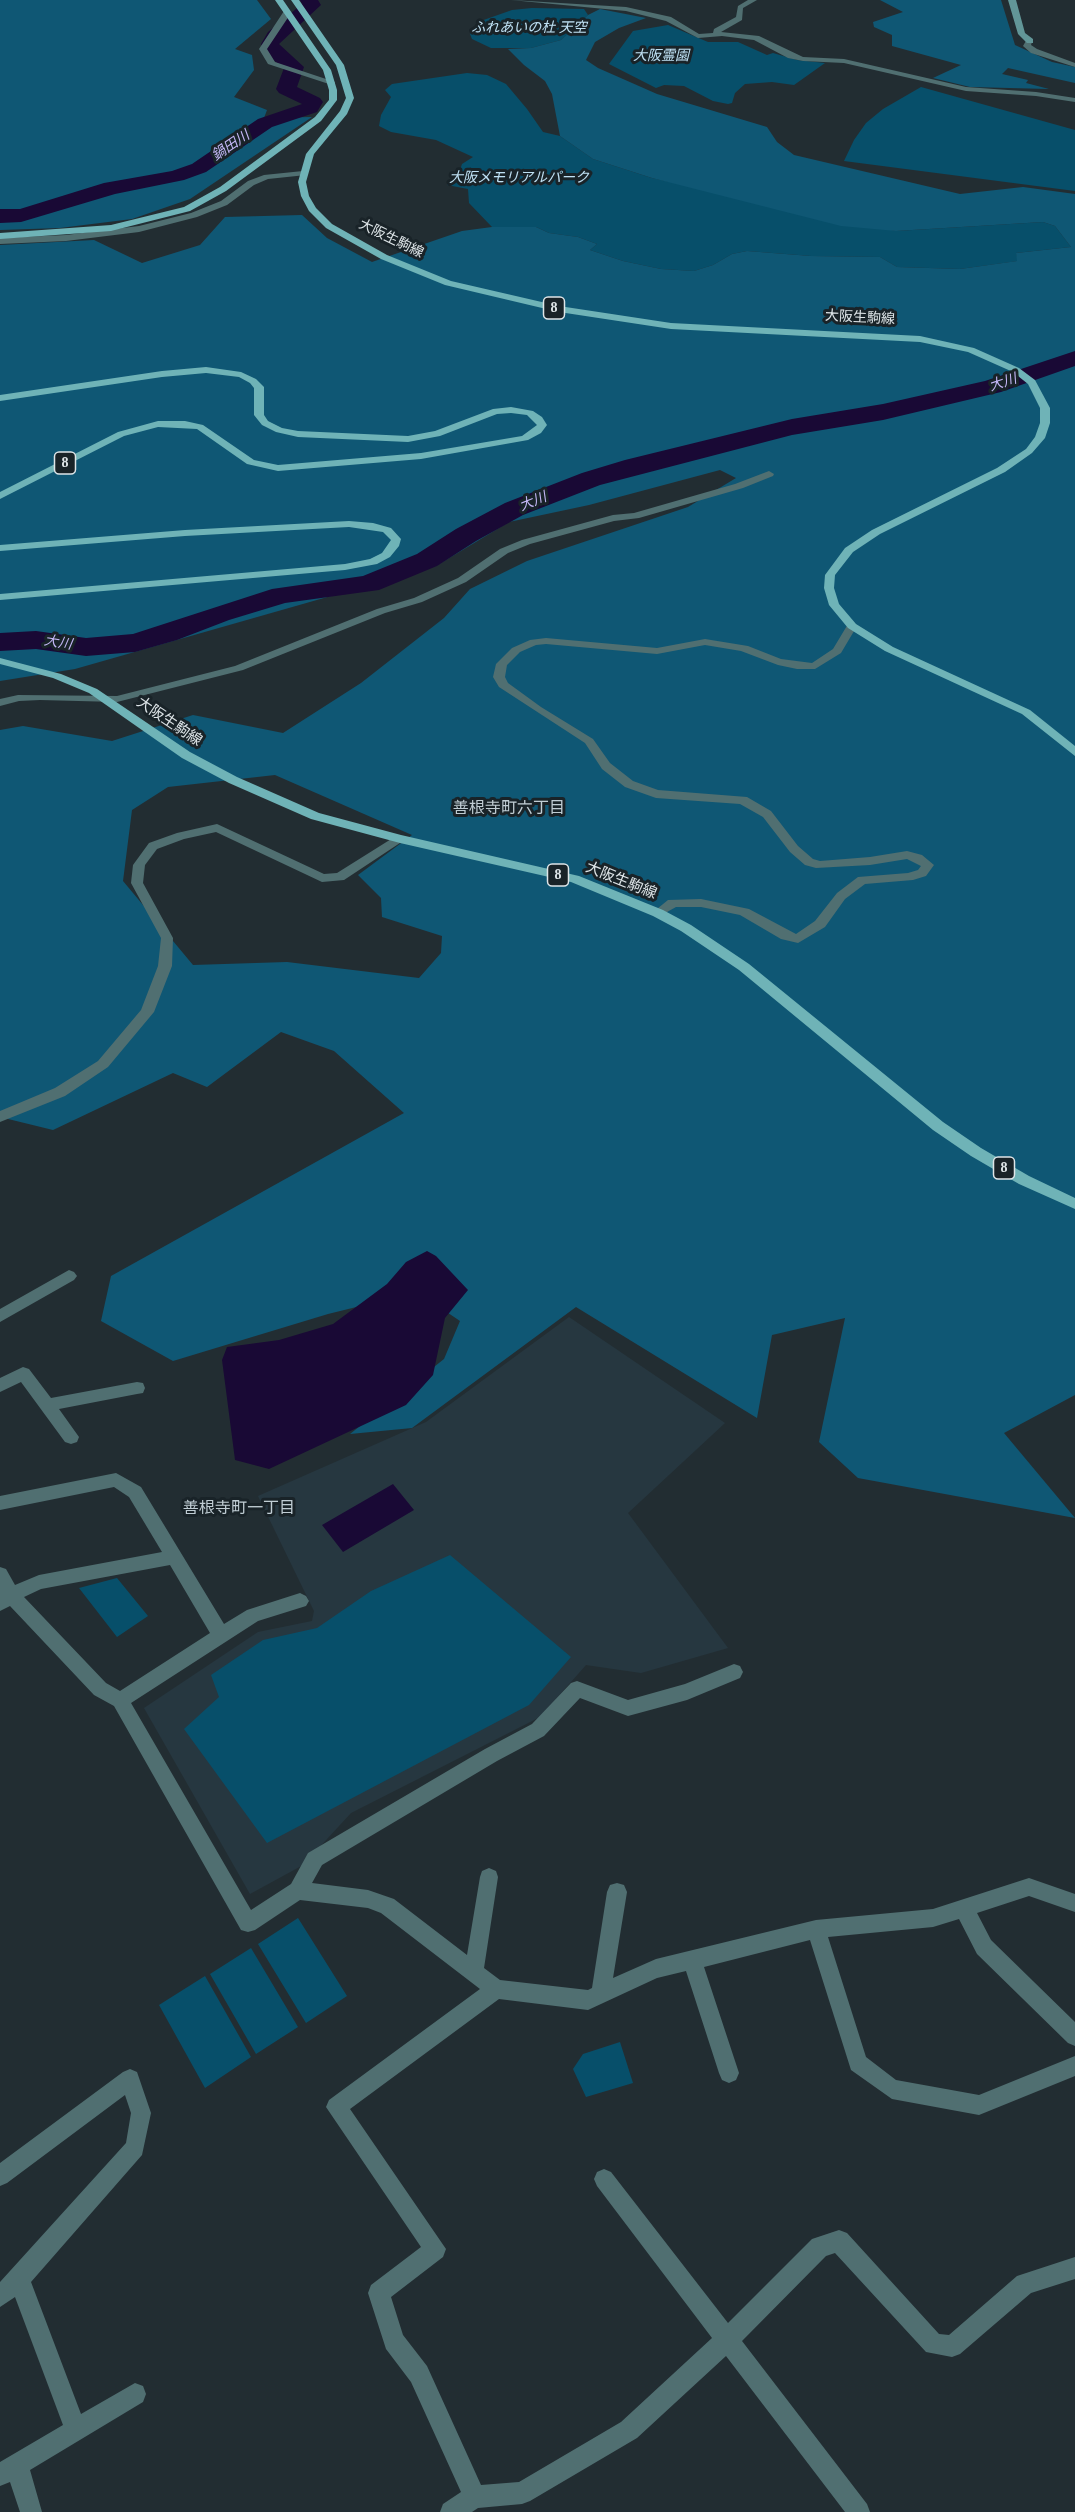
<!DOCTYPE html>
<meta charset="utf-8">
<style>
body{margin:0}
canvas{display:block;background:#222d32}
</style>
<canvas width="1075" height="2512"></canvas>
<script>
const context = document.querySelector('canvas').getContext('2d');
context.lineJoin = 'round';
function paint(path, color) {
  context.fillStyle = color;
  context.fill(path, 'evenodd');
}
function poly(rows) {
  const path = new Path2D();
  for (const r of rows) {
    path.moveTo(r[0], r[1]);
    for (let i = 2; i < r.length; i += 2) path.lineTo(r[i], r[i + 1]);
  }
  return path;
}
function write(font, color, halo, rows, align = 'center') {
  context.font = font + ' "Times New Roman","Noto Sans JP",serif';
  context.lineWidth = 6;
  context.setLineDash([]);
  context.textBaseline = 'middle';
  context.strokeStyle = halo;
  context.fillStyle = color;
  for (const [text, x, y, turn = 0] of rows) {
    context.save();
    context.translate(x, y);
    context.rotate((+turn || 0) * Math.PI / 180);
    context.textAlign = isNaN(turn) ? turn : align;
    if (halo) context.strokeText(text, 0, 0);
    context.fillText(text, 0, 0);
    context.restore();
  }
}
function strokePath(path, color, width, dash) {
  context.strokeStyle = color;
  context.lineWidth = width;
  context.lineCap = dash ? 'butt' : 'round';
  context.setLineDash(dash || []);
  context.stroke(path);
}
const built = poly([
 [569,1317,725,1423,628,1513,728,1648,641,1673,586,1665,540,1717,351,1813,303,1865,250,1894,144,1708,258,1632,312,1621,314,1611,258,1496,426,1422]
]);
const green = poly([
 [532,8,584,9,588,15,561,40,531,48,491,48,472,39,470,34,478,22,512,10],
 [668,25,708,42,738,42,767,55,773,53,797,60,825,63,794,85,772,82,745,84,735,93,732,103,728,104,713,101,684,86,664,85,656,88,609,64,633,31],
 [467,73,487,75,506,84,527,109,543,132,560,136,593,159,652,178,896,231,1043,222,1055,226,1071,247,1016,253,1018,261,960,269,897,267,880,257,811,256,747,251,732,254,713,265,694,271,661,269,623,261,590,250,597,244,578,237,549,233,536,227,492,227,469,203,468,189,447,185,457,179,462,164,473,157,436,140,391,132,379,126,381,115,391,97,385,90,392,84],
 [921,87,1075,130,1075,191,844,161,854,140,866,123,883,109],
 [450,1555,571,1657,529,1705,267,1843,184,1729,219,1697,211,1675,263,1640,317,1628,371,1591],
 [117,1578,148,1616,117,1637,79,1588],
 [298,1918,347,1996,306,2023,258,1944],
 [251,1948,298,2027,256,2054,210,1974],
 [205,1976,251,2057,205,2088,159,2005],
 [620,2042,633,2083,586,2097,573,2069,583,2054]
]);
const forest = poly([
 [0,0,257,0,271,19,235,49,252,55,254,70,234,97,267,110,264,118,312,117,190,199,132,219,60,228,0,230],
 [880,0,1001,0,1015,45,1052,62,1075,67,1075,83,1008,68,1002,74,1028,80,1026,83,1049,89,970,87,933,78,961,65,892,46,892,35,874,27,873,22,903,12],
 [600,9,646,18,619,28,595,42,586,60,598,68,657,94,767,127,777,142,794,155,960,194,1023,187,1075,194,1075,1395,1004,1433,1075,1518,858,1478,819,1442,845,1318,772,1335,757,1418,576,1307,412,1428,350,1434,444,1359,460,1321,417,1292,328,1314,173,1361,101,1321,111,1276,404,1113,334,1051,281,1032,207,1087,173,1073,53,1130,0,1117,0,730,23,726,112,741,193,715,283,733,361,683,444,618,470,589,527,561,688,507,736,478,720,470,589,505,509,522,436,566,75,669,0,681,0,245,94,240,142,263,200,245,225,217,302,215,327,238,372,262,462,231,492,227,536,227,549,233,578,237,597,244,590,250,623,261,661,269,694,271,713,265,732,254,747,251,811,256,880,257,897,267,960,269,1017,261,1016,253,1071,247,1055,226,1043,222,896,231,841,226,652,178,593,159,560,136,552,94,545,81,524,65,508,49,531,48,561,40,588,15],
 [275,775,412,835,358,875,381,898,382,917,442,936,441,953,419,978,287,962,193,965,123,881,132,810,168,787]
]);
const water = poly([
 [427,1251,436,1256,468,1290,445,1318,433,1375,406,1405,269,1469,235,1460,222,1360,227,1347,279,1340,333,1324,387,1284,406,1262],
 [393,1484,414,1510,343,1552,322,1525]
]);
const river = poly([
 [300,0,318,0,321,5,279,44,304,67,297,87,320,98,323,102,317,112,272,127,206,172,184,180,115,194,21,222,0,223,0,209,20,209,104,183,172,171,192,164,258,119,302,104,279,93,276,89,284,68,265,54,261,44,268,32,302,4,300,0],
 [1075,351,1075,366,1001,392,883,420,792,435,600,485,523,515,476,541,437,566,379,590,285,603,229,620,177,640,135,652,86,656,36,649,0,651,0,633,36,631,86,638,133,634,272,589,363,576,417,554,456,529,505,503,582,473,625,460,792,419,883,404,985,381,1075,351]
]);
const street = poly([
 [511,0,626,7,671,17,699,34,713,33,714,29,736,17,738,6,748,0,757,0,743,8,742,20,721,32,759,36,803,57,844,59,966,87,1036,92,1075,98,1075,102,1036,96,966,91,844,63,803,61,788,58,754,40,722,36,698,38,666,21,626,11,511,0],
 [284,11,291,13,267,49,275,62,335,82,335,86,268,64,259,49,284,11],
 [1027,39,1033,39,1031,45,1037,49,1075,63,1075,67,1031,53,1023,46,1027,39],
 [303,171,306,171,306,175,268,179,254,185,227,205,197,217,139,232,66,241,0,244,0,238,66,235,139,226,191,213,221,201,248,181,264,175,303,171],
 [769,471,774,474,773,476,743,488,639,518,614,521,530,544,508,553,466,582,422,602,385,613,243,670,117,702,40,700,19,701,0,706,0,699,18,695,117,696,235,666,377,609,414,598,458,578,500,549,522,540,613,515,634,513,735,484,769,471],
 [852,623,857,626,841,653,815,669,797,669,778,665,741,651,705,645,657,654,546,644,536,645,520,652,507,665,505,677,508,683,541,707,593,739,610,763,633,781,658,790,747,797,771,811,798,846,813,859,820,861,870,857,907,851,922,855,934,865,926,876,913,880,865,884,845,899,825,927,798,943,781,939,740,915,701,907,676,907,658,917,652,913,668,900,701,899,749,909,796,934,815,921,837,893,858,877,908,873,918,870,921,866,907,859,870,865,816,868,805,865,790,852,763,817,740,804,656,798,625,787,602,769,585,743,499,687,493,677,496,664,512,648,530,640,546,638,657,648,705,639,748,646,781,659,812,663,833,649,848,624,852,623],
 [217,824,324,874,337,873,396,836,404,836,406,839,344,880,322,882,216,832,184,839,157,849,145,865,143,883,173,938,172,966,154,1012,108,1067,65,1096,0,1122,0,1111,55,1088,98,1061,141,1010,158,966,161,938,131,883,133,865,149,843,177,833,217,824],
 [69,1270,74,1272,77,1276,74,1280,0,1322,0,1309,69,1270],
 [23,1367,29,1369,51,1398,137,1382,143,1383,145,1388,143,1393,137,1394,59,1409,79,1437,77,1442,71,1444,65,1442,21,1382,0,1392,0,1378,23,1367],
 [116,1473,141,1487,224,1624,247,1610,300,1593,306,1596,309,1601,306,1606,258,1621,131,1703,251,1910,291,1884,308,1853,485,1749,532,1724,571,1683,577,1681,628,1700,685,1684,734,1664,740,1666,743,1672,740,1678,687,1700,628,1716,580,1698,544,1736,497,1761,322,1865,312,1883,368,1890,394,1899,467,1955,480,1877,482,1871,489,1868,496,1871,498,1877,484,1968,500,1980,588,1990,592,1988,607,1892,610,1885,617,1883,624,1885,627,1892,613,1978,656,1959,816,1920,933,1909,1029,1878,1075,1894,1075,1912,1029,1896,977,1913,991,1940,1075,2022,1075,2046,1068,2043,977,1954,959,1919,933,1927,828,1937,866,2057,896,2080,979,2095,1075,2056,1075,2076,979,2115,892,2099,851,2070,810,1940,704,1967,739,2073,736,2080,729,2083,722,2080,719,2073,686,1971,657,1978,588,2010,499,1999,350,2109,446,2249,443,2257,391,2297,403,2335,427,2366,481,2485,519,2482,621,2422,712,2338,597,2186,594,2179,597,2172,604,2169,611,2172,728,2323,812,2239,839,2230,847,2233,939,2334,949,2335,1017,2276,1075,2257,1075,2279,1031,2293,960,2354,952,2357,926,2352,835,2253,826,2256,742,2341,867,2504,870,2512,845,2512,726,2356,637,2438,530,2501,522,2504,478,2508,472,2512,440,2512,443,2504,461,2492,411,2382,386,2349,368,2293,371,2285,421,2247,326,2107,329,2100,480,1989,381,1913,368,1908,300,1900,255,1930,248,1932,241,1930,114,1706,94,1695,10,1606,0,1611,0,1567,6,1569,15,1585,39,1575,162,1552,129,1497,114,1487,0,1510,0,1496,116,1473],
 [170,1565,210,1633,120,1691,106,1683,24,1597,41,1589,170,1565],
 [130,2069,137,2072,151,2113,142,2155,31,2282,81,2414,135,2383,143,2386,146,2394,143,2402,30,2470,42,2512,20,2512,10,2482,0,2486,0,2462,63,2425,15,2297,0,2307,0,2282,126,2143,131,2113,125,2095,7,2183,0,2186,0,2163,123,2072,130,2069]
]);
const secondary = poly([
 [1008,0,1016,0,1025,33,1033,39,1033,43,1027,43,1018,34,1008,0]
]);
const primary = poly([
 [275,0,283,0,331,70,337,90,337,100,321,121,226,191,190,211,111,231,0,239,0,233,111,225,184,207,220,187,315,117,329,100,329,90,323,70,275,0],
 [291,0,299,0,344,65,354,98,347,114,314,154,306,182,309,196,316,208,332,224,387,255,451,281,559,306,671,323,920,336,974,348,1019,368,1035,380,1050,408,1050,423,1045,438,1032,453,1005,472,880,534,853,552,835,575,834,588,839,604,856,624,893,647,1030,710,1075,746,1075,756,1022,714,885,651,848,628,829,605,824,588,825,575,845,548,872,530,997,468,1026,449,1035,437,1040,423,1040,408,1028,384,1013,372,968,352,920,342,671,329,559,312,445,285,381,259,326,228,309,211,301,196,298,182,306,154,340,111,346,98,336,65,291,0],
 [206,367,241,372,256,379,264,387,264,415,268,421,282,428,298,431,408,436,435,431,493,409,511,407,533,411,542,417,547,425,541,433,528,440,421,459,278,471,247,464,197,429,158,427,124,436,0,499,0,492,118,432,158,421,185,421,203,425,254,460,278,465,421,453,522,436,537,425,527,415,511,413,497,414,440,436,408,442,298,437,276,432,262,425,254,415,254,388,250,383,239,377,206,373,162,377,0,401,0,395,162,371,206,367],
 [349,521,373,523,391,528,401,539,399,546,390,557,377,564,345,570,0,600,0,594,345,564,370,559,382,553,391,540,383,532,349,527,185,536,0,551,0,545,185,530,349,521],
 [0,658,61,674,97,689,190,752,237,777,319,813,401,835,579,876,663,910,691,925,749,964,943,1122,981,1148,1029,1176,1075,1198,1075,1209,1019,1184,971,1156,933,1130,739,970,681,931,653,916,571,882,400,843,311,819,229,783,182,758,89,693,53,678,0,664,0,658]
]);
const farParknames = [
 ["ふれあいの杜 天空",529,28],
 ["大阪霊園",661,56],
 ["大阪メモリアルパーク",519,178]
];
const farWaternames = [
 ["鍋田川",231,146,-34],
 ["大川",1003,383,-18],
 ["大川",533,502,-22],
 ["大川",58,643,9]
];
const farStreetnames = [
 ["大阪生駒線",391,239,26],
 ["大阪生駒線",860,318,3]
];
const shields = [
 [554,308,21],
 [65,463,21],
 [558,875,21],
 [1004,1168,21]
];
const shieldNames = [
 ["8",554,308],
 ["8",65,463],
 ["8",558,875],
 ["8",1004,1168]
];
const streetNames = [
 ["大阪生駒線",169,722,34],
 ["大阪生駒線",621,881,22]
];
const neighbourhoodNames = [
 ["善根寺町六丁目",509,809],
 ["善根寺町一丁目",239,1509]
];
paint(built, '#263740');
paint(green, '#074f6a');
paint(forest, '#0f5774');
paint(water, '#190935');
paint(river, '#190935');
paint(street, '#506f71');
paint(secondary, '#629698');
paint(primary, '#6fb3b7');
write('italic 14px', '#bfe1f4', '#192328', farParknames);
write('italic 14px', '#c4b7f6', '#192328', farWaternames);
write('14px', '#dee5e8', '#192328', farStreetnames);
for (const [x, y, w] of shields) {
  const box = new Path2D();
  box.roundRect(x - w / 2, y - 11, w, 22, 4.5);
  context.fillStyle = '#192328';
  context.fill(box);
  strokePath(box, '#dee5e8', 1.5);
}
write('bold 14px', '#dee5e8', null, shieldNames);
write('15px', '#dee5e8', '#192328', streetNames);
write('16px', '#c0cdd4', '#192328', neighbourhoodNames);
</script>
